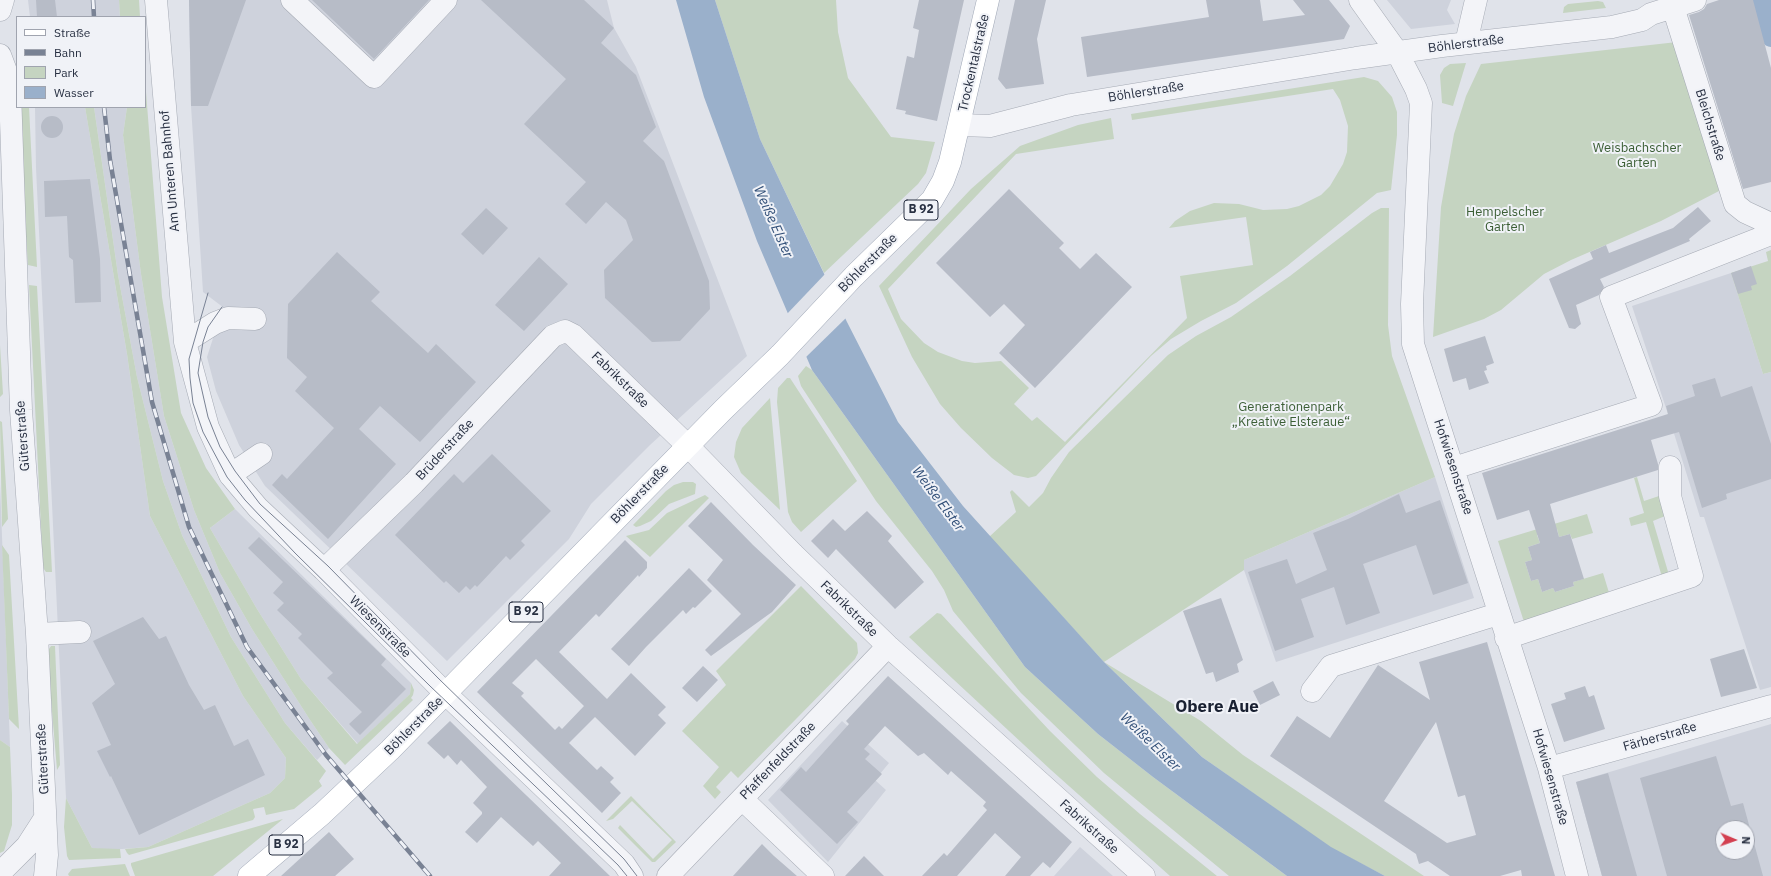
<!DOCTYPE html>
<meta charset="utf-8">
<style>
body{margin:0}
#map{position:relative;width:1771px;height:876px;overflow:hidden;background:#e0e3ea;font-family:"IBM Plex Sans",sans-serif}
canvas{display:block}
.legend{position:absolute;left:16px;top:16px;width:130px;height:92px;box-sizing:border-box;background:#f0f2f7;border:1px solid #a0a4af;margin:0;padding:5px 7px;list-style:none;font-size:12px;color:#283042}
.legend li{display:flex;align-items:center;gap:8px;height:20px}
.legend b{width:20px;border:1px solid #a0a4af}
.north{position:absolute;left:1715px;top:820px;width:40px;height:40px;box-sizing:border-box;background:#f0f2f7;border:1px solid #a0a4af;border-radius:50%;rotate:92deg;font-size:11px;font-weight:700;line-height:16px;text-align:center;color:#283042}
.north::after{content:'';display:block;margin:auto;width:14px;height:18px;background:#d34051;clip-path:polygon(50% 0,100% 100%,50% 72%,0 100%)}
</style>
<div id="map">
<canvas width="1771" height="876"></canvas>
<ul class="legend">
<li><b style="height:5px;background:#fff"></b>Straße</li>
<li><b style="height:5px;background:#798294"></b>Bahn</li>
<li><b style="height:11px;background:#c5d4c1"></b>Park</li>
<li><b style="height:11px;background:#9ab0cb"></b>Wasser</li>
</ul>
<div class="north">N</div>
</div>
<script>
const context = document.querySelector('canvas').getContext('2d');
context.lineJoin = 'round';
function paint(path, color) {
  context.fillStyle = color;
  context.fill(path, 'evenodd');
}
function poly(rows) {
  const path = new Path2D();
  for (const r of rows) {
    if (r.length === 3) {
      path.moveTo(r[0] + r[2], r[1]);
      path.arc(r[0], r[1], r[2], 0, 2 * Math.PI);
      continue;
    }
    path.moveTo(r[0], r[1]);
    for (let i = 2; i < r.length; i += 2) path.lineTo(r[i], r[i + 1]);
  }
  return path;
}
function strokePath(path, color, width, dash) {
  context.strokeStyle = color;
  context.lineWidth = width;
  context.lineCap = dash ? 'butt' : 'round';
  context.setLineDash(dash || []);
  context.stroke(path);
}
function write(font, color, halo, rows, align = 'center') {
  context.font = font + ' "IBM Plex Sans",sans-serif';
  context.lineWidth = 4;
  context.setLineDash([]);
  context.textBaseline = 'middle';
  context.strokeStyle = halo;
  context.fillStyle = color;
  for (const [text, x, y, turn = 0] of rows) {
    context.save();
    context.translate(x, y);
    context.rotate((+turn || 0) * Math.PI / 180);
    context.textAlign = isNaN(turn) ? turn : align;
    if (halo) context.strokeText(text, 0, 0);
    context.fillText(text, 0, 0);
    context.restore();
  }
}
const built = poly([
 [28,0,119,0,120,17,30,17],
 [189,0,607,0,614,28,636,67,747,356,650,445,591,504,569,539,447,661,265,486,239,445,216,391,207,357,216,329,232,314,203,292,191,106],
 [1387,0,1451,0,1447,10,1455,24,1411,29],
 [35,107,85,107,127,354,150,516,243,696,286,758,285,778,270,793,148,847,109,850,92,848,66,798,36,168],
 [94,107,127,107,123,135,141,274,164,416,194,510,220,573,252,629,310,720,329,748,317,760,285,723,231,637,182,535,163,481,137,377,118,275],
 [1731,273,1763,374,1771,372,1771,687,1760,690,1704,517,1700,517,1667,411,1632,306],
 [1435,477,1474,598,1276,662,1244,570,1244,560],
 [0,484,9,719,10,747,0,740],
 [235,509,411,683,410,694,358,744,301,679,257,609,210,528],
 [842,721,889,763,875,780,886,790,828,862,768,800],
 [1771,724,1771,876,1602,876,1576,782],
 [1723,828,1747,828,1747,852,1723,852],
 [1080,847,1113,876,1054,876]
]);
const green = poly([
 [119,0,139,0,140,17,120,17],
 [715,0,836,0,838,32,848,78,891,137,935,142,926,173,918,184,824,273,760,139],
 [1598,1,1603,2,1606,8,1563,13,1564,7,1568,4],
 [1677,42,1719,191,1661,221,1571,260,1544,274,1501,310,1484,319,1433,337,1441,207,1454,134,1466,96,1481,64],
 [1466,63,1453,106,1442,103,1440,75,1444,68,1450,64],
 [1364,77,1378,81,1392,97,1397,112,1397,135,1391,190,1377,193,1287,266,1236,303,1201,321,1171,339,1151,356,1036,476,1028,478,1014,475,992,458,961,428,940,404,912,357,879,286,971,189,1020,146,1078,125,1111,118,1114,139,1016,154,888,289,901,319,924,343,938,352,962,361,975,363,1001,361,1029,388,1014,404,1032,421,1037,417,1065,442,1187,318,1180,276,1253,265,1246,217,1169,228,1175,221,1190,211,1214,203,1239,204,1263,210,1287,209,1299,206,1321,195,1330,186,1343,164,1347,152,1348,126,1340,100,1333,89,1132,120,1131,114],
 [145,79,162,297,181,413,206,468,235,509,210,528,257,609,301,679,357,744,410,694,411,683,414,690,413,695,411,698,413,700,345,765,329,748,310,720,252,629,220,573,194,510,164,416,141,274,123,135,127,107,145,107],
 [21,107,29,107,37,267,28,265,21,165],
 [85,107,94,107,118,275,137,377,163,481,182,535,231,637,285,723,326,771,319,781,322,786,294,809,266,815,264,807,253,809,255,817,253,820,129,855,127,853,125,849,148,847,270,793,285,778,286,758,243,696,150,516,127,354],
 [1381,208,1389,208,1388,325,1392,356,1435,477,1244,560,1244,570,1104,662,1201,721,1243,755,1424,876,1385,876,1331,848,1202,757,1104,662,989,537,1016,512,1010,492,1012,490,1029,507,1043,493,1051,478,1069,452,1168,355,1196,336,1231,317,1290,276,1372,213],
 [1771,250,1771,372,1763,374,1731,273,1768,261,1766,252],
 [29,285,37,286,52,572,46,572,43,568],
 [0,345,3,394,0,397],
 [806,366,812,370,1025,667,1098,734,1153,777,1287,876,1229,876,1104,773,1021,693,953,611,944,590,932,571,876,501,801,386,798,376],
 [787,378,790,378,857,481,801,532,792,522,788,512,777,402,778,388],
 [770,398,780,510,741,473,734,457,736,442,742,428],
 [0,421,2,422,8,519,2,527],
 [1637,477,1644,501,1659,496,1665,516,1653,521,1669,575,1662,577,1646,522,1631,526,1629,518,1644,513,1634,478],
 [683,482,693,482,696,484,695,494,669,504,651,521,640,526,636,527,633,525,666,491,674,485],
 [705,495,709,498,650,557,626,536,649,530,667,513],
 [1587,514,1593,533,1572,539,1570,534,1559,537,1557,529,1537,535,1540,543,1528,547,1532,560,1525,562,1531,581,1538,579,1542,592,1553,588,1555,592,1574,586,1573,582,1603,573,1610,596,1525,625,1498,541],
 [2,545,9,555,19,729,9,719],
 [801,586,857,643,858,653,855,659,738,778,731,771,716,787,721,792,715,799,703,786,719,767,682,731,726,685,716,671],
 [937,613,941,614,1050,731,1097,777,1140,814,1217,876,1170,876,1051,770,953,679,909,637],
 [51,646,55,646,60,765,57,770,47,652],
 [0,740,10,747,12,795,12,825,4,851,0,853],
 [631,796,676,842,655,862,652,862,618,828,620,825,653,859,672,840,632,801,613,819,606,821],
 [66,798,92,848,120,849,121,858,69,860,67,856,64,827],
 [283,819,213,876,135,876,131,865,131,863],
 [125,864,130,876,69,876,68,874,72,869]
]);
const water = poly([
 [676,0,715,0,760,139,847,322,898,422,963,506,1104,662,1202,757,1331,847,1385,876,1287,876,1153,777,1098,734,1025,667,812,370,757,241,704,97]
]);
const pier = poly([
 [826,273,847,317,805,358,786,315]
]);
const canal = poly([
 [1762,0,1771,37]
]);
const building = poly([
 [36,0,55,0,57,17,37,17],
 [189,0,246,0,208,106,191,106],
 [312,0,429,0,374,59],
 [481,0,584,0,614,28,601,43,636,75,656,127,643,141,664,161,709,281,710,309,680,341,652,342,605,298,604,270,633,240,626,220,606,202,586,224,565,204,586,182,524,124,566,79],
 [919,0,964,0,937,121,905,114,906,111,896,109,907,56,914,58,919,30,913,28],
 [1015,0,1046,0,1037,39,1044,84,1006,89,998,79],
 [1206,0,1260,0,1263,21,1305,15,1293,0,1329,0,1350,26,1344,39,1087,77,1081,37,1209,17],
 [1719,0,1753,0,1771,68,1771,182,1743,189,1689,15,1699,12,1704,9,1707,4],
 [52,127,11],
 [90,179,100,259,101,302,75,303,73,260,69,257,67,216,45,217,44,181],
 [1009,189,1064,243,1059,248,1080,269,1096,253,1132,287,1035,388,999,353,1025,325,1004,304,990,317,936,263],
 [1698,207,1711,221,1689,239,1690,241,1600,279,1604,287,1599,295,1576,305,1581,324,1575,329,1569,328,1549,279,1593,259,1590,252,1606,245,1609,253,1673,228],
 [486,208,508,228,483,255,461,234],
 [337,252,380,292,371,301,428,353,436,344,476,382,420,442,380,406,359,429,396,464,328,539,272,485,282,474,287,479,334,428,295,391,307,377,287,358,288,304],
 [539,257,568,284,524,331,495,305],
 [1751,266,1757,284,1751,286,1752,290,1738,294,1731,273],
 [1485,336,1494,363,1486,366,1487,370,1484,371,1489,383,1469,390,1466,378,1453,382,1444,349],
 [1715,378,1721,397,1752,386,1771,444,1771,479,1726,494,1727,499,1702,508,1679,432,1651,440,1658,464,1658,470,1550,504,1559,537,1570,534,1584,579,1573,582,1574,586,1555,592,1553,588,1542,592,1538,579,1531,581,1525,562,1532,560,1528,547,1540,543,1529,510,1497,520,1482,473,1668,414,1666,406,1695,396,1692,385],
 [492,454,551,511,521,541,525,545,510,560,506,556,477,587,475,585,470,590,466,586,459,593,446,581,444,583,395,535,454,474,463,483],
 [1399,494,1406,513,1440,500,1468,583,1433,595,1416,545,1363,564,1380,613,1346,625,1334,587,1301,599,1314,637,1275,651,1248,572,1287,559,1296,584,1327,570,1313,533,1348,519],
 [711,502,753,545,796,585,772,612,711,656,705,650,741,614,707,580,723,560,688,526],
 [867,511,892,536,888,541,924,582,895,609,836,549,828,558,811,541,833,519,845,531],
 [259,537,386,659,381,665,406,689,360,735,349,724,362,712,327,678,333,673,298,638,302,634,277,610,284,603,273,593,283,582,248,548],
 [625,540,647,562,647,568,639,577,638,575,599,617,596,614,559,652,607,699,631,673,666,707,658,715,666,723,635,756,595,717,569,743,597,770,601,766,614,778,610,782,621,793,602,813,477,692],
 [536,659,584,706,562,729,559,726,555,730,521,696,524,693,512,683],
 [689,568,712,591,695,608,693,607,686,614,683,610,646,647,629,666,611,649],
 [1221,598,1243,660,1237,664,1239,672,1216,682,1213,672,1206,674,1183,611],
 [143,617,159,639,166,636,189,685,204,710,215,705,234,746,248,739,265,775,139,835,111,776,110,777,97,751,111,745,92,703,115,684,93,641],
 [1487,642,1555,876,1522,876,1521,870,1500,876,1450,876,1428,861,1419,864,1416,854,1270,756,1297,716,1330,738,1378,665,1430,700,1419,662],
 [1436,722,1458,797,1465,795,1476,835,1447,843,1384,801],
 [1744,649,1757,688,1721,697,1710,659],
 [703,666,718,680,697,702,682,688],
 [888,676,1072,842,1050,868,1043,862,1030,876,1005,876,1021,857,995,833,957,876,922,876,944,853,947,856,987,810,983,806,986,802,951,771,948,775,924,753,918,756,885,726,864,749,870,754,865,759,882,774,847,812,858,822,837,844,780,790,801,767,806,772,849,724,846,721],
 [1273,681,1280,695,1260,705,1253,691],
 [1585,686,1589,697,1594,695,1605,729,1564,742,1551,704,1566,699,1564,693],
 [450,721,499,769,610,876,549,876,561,863,538,841,533,846,501,817,477,843,465,832,482,814,482,812,473,803,487,787,461,760,457,765,448,755,444,759,427,743],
 [1716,756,1731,806,1743,803,1763,876,1667,876,1640,778],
 [1723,828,1747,828,1747,852,1723,852],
 [1608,773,1637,876,1602,876,1576,782],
 [329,832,354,859,335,876,281,876],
 [762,844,774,856,797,876,733,876],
 [864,856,884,876,845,876]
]);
const minor = poly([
 [156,0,185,342,208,427,230,475,258,508,324,570,446,694,624,864,632,876],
 [292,0,374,77,446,0],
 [1360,0,1397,52,1416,89,1421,103,1412,304,1413,344,1549,768,1577,876],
 [1673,7,1735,204,1745,212,1771,224],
 [0,10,3,0],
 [1466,43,1476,0],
 [0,55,6,71,10,92,21,410,37,634,47,855,45,876],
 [960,125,990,126,1071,105,1356,58,1442,46,1612,27,1642,20,1651,14,1695,0],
 [185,342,215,323,228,318,255,319],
 [1454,468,1651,405,1611,297,1771,234],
 [230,475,261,454],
 [324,570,414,483,553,336,565,331,573,335,688,446,793,554,888,646,1144,876],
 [37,634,80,632],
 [1506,638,1692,576,1670,496,1670,467],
 [1312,691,1331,666,1498,614],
 [1549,768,1771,706],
 [742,799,823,876],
 [0,873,27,846,45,818],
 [668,876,888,646]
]);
const major = poly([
 [249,876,322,814,390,750,723,410,780,355,854,276,932,200,943,181,950,162,988,0]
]);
const tram = poly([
 [208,293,189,359,190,378,193,403,203,432,227,477,245,500,295,553,430,686,618,865,627,876],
 [222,307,208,327,203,342,198,373,208,417,220,447,235,471,260,504,328,566,438,678,624,859,637,876]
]);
const rail = poly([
 [93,0,94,17],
 [104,107,110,160,152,402,189,527,247,647,326,755,430,876]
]);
const shields = [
 [921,210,34],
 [526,612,34],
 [286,845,34]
];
const shieldNames = [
 ["B 92",921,210],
 ["B 92",526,612],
 ["B 92",286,845]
];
const streetNames = [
 ["Böhlerstraße",1466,44,-7],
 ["Trockentalstraße",974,63,-77],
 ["Böhlerstraße",1146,92,-9],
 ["Bleichstraße",1710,125,73],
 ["Am Unteren Bahnhof",170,171,-95],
 ["Böhlerstraße",868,263,-45],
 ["Fabrikstraße",620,380,44],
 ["Güterstraße",23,436,-94],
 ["Brüderstraße",445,450,-47],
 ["Hofwiesenstraße",1453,467,72],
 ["Böhlerstraße",640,494,-46],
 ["Fabrikstraße",849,609,44],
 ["Wiesenstraße",380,627,45],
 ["Böhlerstraße",414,726,-45],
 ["Färberstraße",1660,737,-16],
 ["Güterstraße",43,759,-93],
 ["Pfaffenfeldstraße",778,761,-46],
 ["Hofwiesenstraße",1550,777,74],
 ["Fabrikstraße",1089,827,42]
];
const parkNames = [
 ["Weisbachscher",1637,148],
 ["Garten",1637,163],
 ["Hempelscher",1505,212],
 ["Garten",1505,227],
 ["Generationenpark",1291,407],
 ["„Kreative Elsteraue“",1291,422]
];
const waterNames = [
 ["Weiße Elster",773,222,66],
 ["Weiße Elster",938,499,53],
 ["Weiße Elster",1150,742,44]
];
const districtNames = [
 ["Obere Aue",1217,707]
];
paint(built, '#ced2dc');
paint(green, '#c5d4c1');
paint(water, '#9ab0cb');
paint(pier, '#e0e3ea');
strokePath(canal, '#9ab0cb', 20);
paint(building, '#b7bcc7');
strokePath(minor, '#a5aab4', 23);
strokePath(major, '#9fa7b6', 23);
strokePath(minor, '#f3f4f8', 22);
strokePath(major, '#fff', 22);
strokePath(tram, '#798294', 1);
strokePath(rail, '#798294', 4.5);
strokePath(rail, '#f0f2f7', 3, [9]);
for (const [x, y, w] of shields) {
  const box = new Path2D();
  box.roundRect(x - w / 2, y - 10, w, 20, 3);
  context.fillStyle = '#f0f2f7';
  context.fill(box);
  strokePath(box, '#283042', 1);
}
write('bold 12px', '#283042', null, shieldNames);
write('13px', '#283042', '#f0f2f7', streetNames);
write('13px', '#3b5e35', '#f0f2f7', parkNames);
write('italic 14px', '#304e77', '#f0f2f7', waterNames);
write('bold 17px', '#1a2132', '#f0f2f7', districtNames);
</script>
